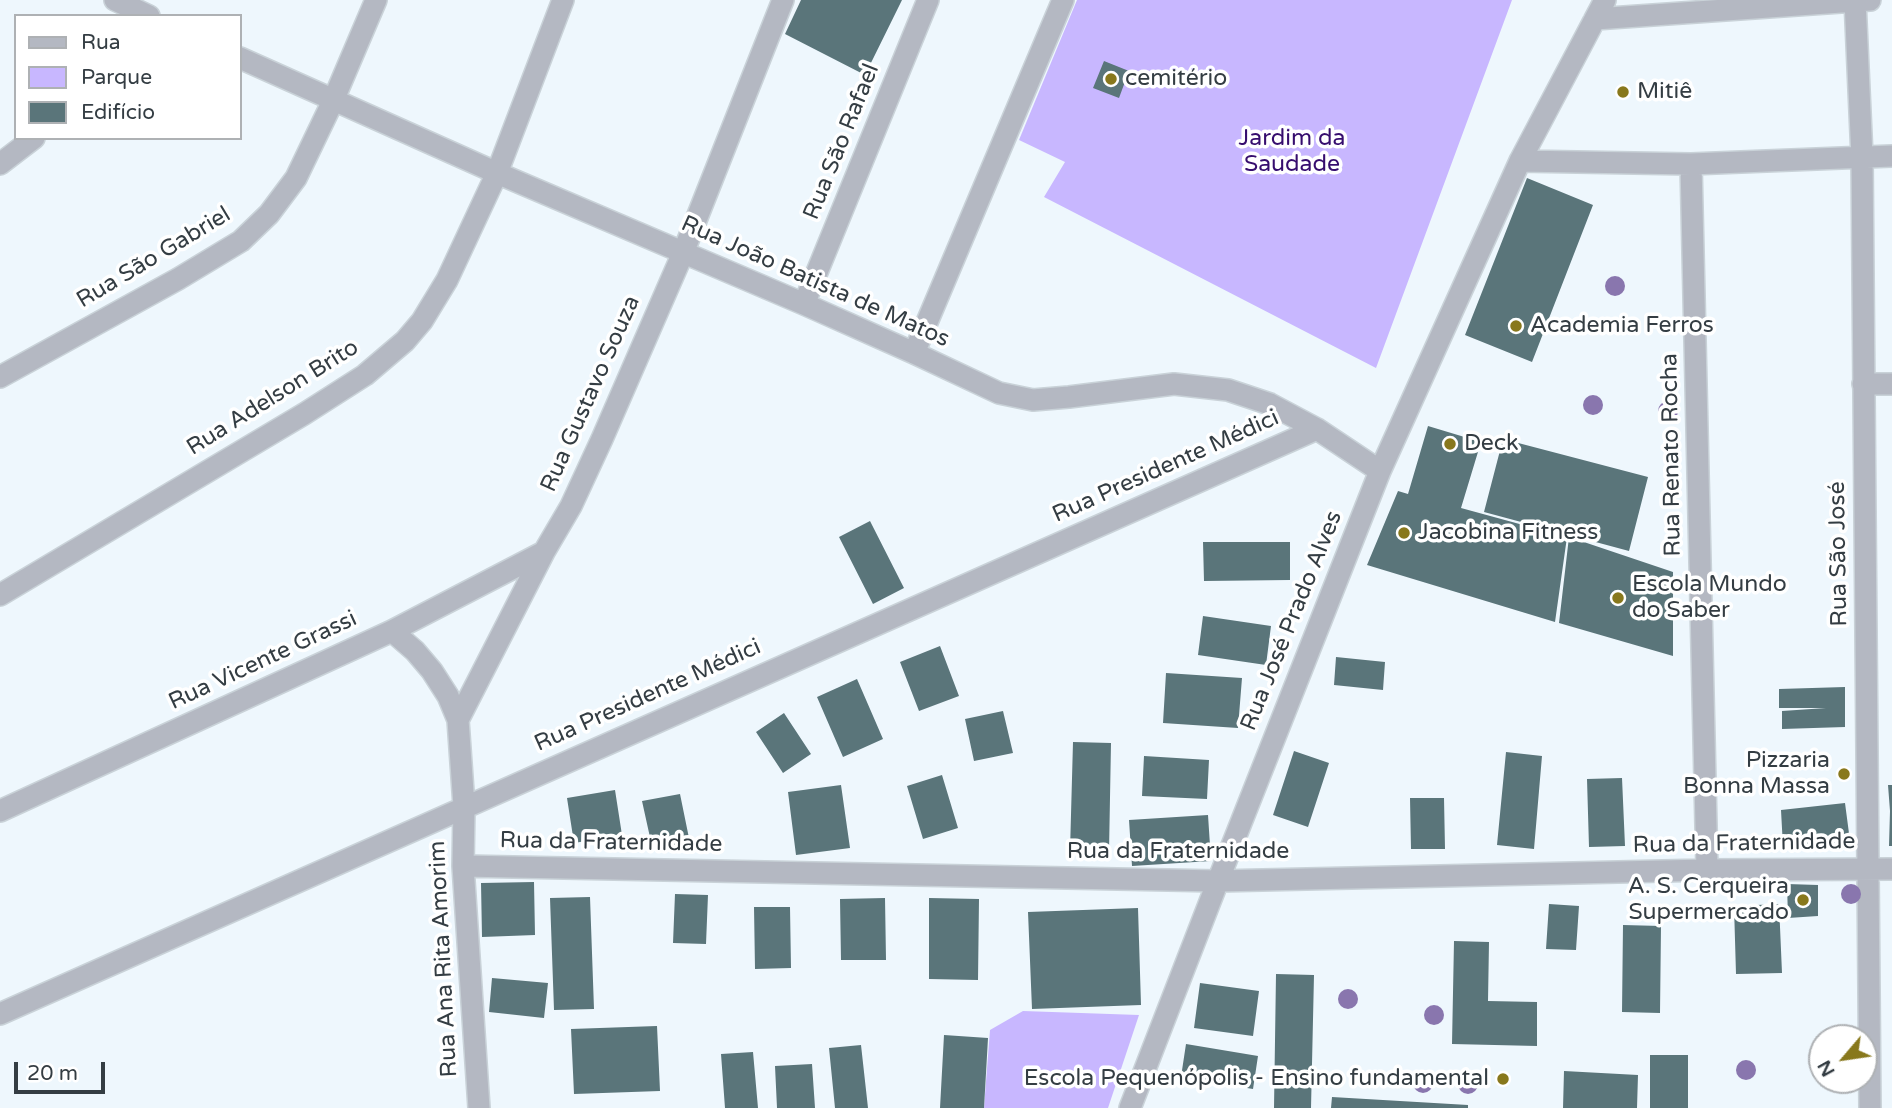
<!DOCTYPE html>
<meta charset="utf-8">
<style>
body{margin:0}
#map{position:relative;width:1892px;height:1108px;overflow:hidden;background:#eef7fd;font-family:"Varela Round",sans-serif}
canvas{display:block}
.legend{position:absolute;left:14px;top:14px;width:228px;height:126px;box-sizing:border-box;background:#fff;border:2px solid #aeb1b4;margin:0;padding:9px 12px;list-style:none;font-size:21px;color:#343d43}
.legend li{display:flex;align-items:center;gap:14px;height:35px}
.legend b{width:35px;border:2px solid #aeb1b4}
.north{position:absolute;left:1808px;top:1024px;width:70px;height:70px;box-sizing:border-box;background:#fff;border:2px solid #aeb1b4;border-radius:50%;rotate:241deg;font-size:19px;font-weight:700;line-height:28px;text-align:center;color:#343d43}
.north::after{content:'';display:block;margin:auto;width:24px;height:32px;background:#88781c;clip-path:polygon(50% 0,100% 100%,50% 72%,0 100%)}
.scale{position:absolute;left:14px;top:1062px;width:91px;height:32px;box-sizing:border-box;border:4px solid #343d43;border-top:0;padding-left:9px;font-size:21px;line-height:24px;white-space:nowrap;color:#343d43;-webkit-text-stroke:5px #fff;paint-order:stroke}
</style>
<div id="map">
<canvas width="1892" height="1108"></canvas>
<ul class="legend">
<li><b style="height:9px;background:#b4b8c2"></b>Rua</li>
<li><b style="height:19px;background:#c8b7ff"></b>Parque</li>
<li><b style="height:19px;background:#5a757a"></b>Edifício</li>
</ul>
<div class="north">N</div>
<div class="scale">20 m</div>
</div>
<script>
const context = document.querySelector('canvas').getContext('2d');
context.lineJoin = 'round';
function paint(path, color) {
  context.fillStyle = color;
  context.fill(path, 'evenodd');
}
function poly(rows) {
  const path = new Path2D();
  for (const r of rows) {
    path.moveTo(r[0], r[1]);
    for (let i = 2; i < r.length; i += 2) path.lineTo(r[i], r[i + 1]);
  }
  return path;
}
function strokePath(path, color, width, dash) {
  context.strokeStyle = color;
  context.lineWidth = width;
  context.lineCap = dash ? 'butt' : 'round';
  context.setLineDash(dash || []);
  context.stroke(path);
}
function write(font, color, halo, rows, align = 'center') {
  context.font = font + ' "Varela Round",sans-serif';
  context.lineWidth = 7;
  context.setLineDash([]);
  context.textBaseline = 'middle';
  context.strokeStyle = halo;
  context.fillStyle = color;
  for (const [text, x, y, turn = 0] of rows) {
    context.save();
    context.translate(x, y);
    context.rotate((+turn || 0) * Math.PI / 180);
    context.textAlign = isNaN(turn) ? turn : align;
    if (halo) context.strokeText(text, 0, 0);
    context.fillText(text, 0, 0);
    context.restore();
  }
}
const green = poly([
 [1077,0,1512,0,1376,368,1044,197,1065,162,1019,140],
 [1023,1011,1139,1015,1108,1108,984,1108,990,1030]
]);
const building = poly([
 [801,0,902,0,865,75,785,34],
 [1104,61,1129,71,1119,98,1093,88],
 [1527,178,1593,205,1532,362,1465,335],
 [1428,426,1481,442,1461,508,1567,537,1555,622,1367,565,1398,491,1408,494],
 [1503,439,1648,477,1629,551,1484,512],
 [870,521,904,588,873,604,839,537],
 [1569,537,1673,572,1673,656,1559,623],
 [1203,542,1290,542,1290,580,1204,581],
 [1203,616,1271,626,1266,665,1198,655],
 [940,646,959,696,919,711,900,662],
 [1336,657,1385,662,1383,690,1334,685],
 [1166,673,1242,678,1238,728,1163,723],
 [857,679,883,739,843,757,817,697],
 [1845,687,1845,727,1782,729,1782,711,1826,708,1779,708,1779,689],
 [1003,711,1013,753,974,761,965,719],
 [784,713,811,754,783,773,756,732],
 [1073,742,1111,743,1109,852,1070,851],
 [1294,751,1329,763,1308,827,1273,815],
 [1506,752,1542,756,1534,849,1497,845],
 [1144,756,1209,760,1207,799,1142,796],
 [942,775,958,828,923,839,907,786],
 [1622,778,1625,846,1589,847,1587,779],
 [841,785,850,848,796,855,788,792],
 [1888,785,1892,785,1892,846,1889,846,1890,811],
 [615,790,622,835,574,843,567,798],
 [680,794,690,843,653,851,642,801],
 [1410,798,1444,798,1445,849,1411,849],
 [1845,803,1850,841,1783,847,1781,810],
 [1208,815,1211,861,1132,866,1129,820],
 [534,882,535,935,482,937,481,883],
 [1787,884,1818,885,1818,916,1788,918],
 [675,894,708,895,706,944,673,943],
 [590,897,594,1009,554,1010,550,898],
 [885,898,886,960,841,960,840,899],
 [929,898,979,899,978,980,929,979],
 [1549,904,1579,906,1576,950,1546,949],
 [1779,904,1782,973,1736,974,1734,906],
 [754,907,790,907,791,968,755,969],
 [1138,908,1141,1005,1032,1009,1028,912],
 [1623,925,1661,926,1660,1013,1622,1012],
 [1454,941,1489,942,1488,1001,1537,1002,1537,1046,1452,1044],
 [1276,974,1314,975,1311,1108,1274,1108],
 [492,978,548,983,544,1018,489,1012],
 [1200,983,1259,991,1253,1036,1194,1028],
 [657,1026,660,1091,574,1094,571,1029],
 [944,1035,988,1038,984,1108,940,1108],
 [1186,1044,1258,1056,1253,1089,1181,1077],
 [861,1045,868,1108,835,1108,829,1048],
 [753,1052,758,1108,725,1108,721,1054],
 [1650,1055,1688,1055,1688,1108,1650,1108],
 [812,1064,815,1108,777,1108,775,1066],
 [1564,1071,1638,1075,1637,1108,1563,1108],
 [1332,1097,1468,1105,1468,1108,1331,1108]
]);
const minor = poly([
 [115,0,149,16],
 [1855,0,1862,157,1870,1108],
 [1595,19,1870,0],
 [240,58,497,173,804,304,914,353,999,393,1033,400,1069,397,1174,384,1228,390,1270,404,1317,429,1380,471],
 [1520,161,1691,164,1892,156],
 [0,164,34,138],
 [1691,164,1707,870],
 [804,304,928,0],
 [914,353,1063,0],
 [0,377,178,279,241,241,269,214,296,178,333,101,376,0],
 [1863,384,1892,384],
 [0,595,304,414,365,375,405,341,422,321,447,280,497,173,563,0],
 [392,631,415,651,432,671,448,696,458,720],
 [0,811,392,631,544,552],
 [463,866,1218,881,1707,870,1892,869],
 [0,1014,1317,429],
 [479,1108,463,866,464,806,458,720,544,552,571,506,602,439,683,253,783,0],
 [1130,1108,1218,881,1380,471,1520,161,1605,0]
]);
const trees = [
 [1615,286],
 [1593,405],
 [1668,411],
 [1851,894],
 [1348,999],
 [1434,1015],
 [1746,1070],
 [1423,1083],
 [1468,1084]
];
const markers = [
 [1111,79,7,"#88781c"],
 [1623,92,7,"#88781c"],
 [1516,326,7,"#88781c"],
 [1450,444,7,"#88781c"],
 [1404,533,7,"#88781c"],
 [1618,598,7,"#88781c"],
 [1844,774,7,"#88781c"],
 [1803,900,7,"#88781c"],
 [1503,1079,7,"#88781c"]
];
const poiNames = [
 ["cemitério",1125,79],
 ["Mitiê",1637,92],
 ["Academia Ferros",1530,326],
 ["Deck",1464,444],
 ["Jacobina Fitness",1418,533],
 ["Escola Mundo",1632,585],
 ["do Saber",1632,611],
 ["Pizzaria",1830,761,"right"],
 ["Bonna Massa",1830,787,"right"],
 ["A. S. Cerqueira",1789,887,"right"],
 ["Supermercado",1789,913,"right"],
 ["Escola Pequenópolis - Ensino fundamental",1489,1079,"right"]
];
const parkNames = [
 ["Jardim da",1292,139],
 ["Saudade",1292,165]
];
const streetNames = [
 ["Rua São Rafael",842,142,-68],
 ["Rua São Gabriel",154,258,-31],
 ["Rua João Batista de Matos",815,282,24],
 ["Rua Gustavo Souza",591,394,-66],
 ["Rua Adelson Brito",273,398,-32],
 ["Rua Renato Rocha",1672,455,-91],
 ["Rua Presidente Médici",1166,467,-24],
 ["Rua São José",1839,554,-91],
 ["Rua José Prado Alves",1292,621,-68],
 ["Rua Vicente Grassi",263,661,-25],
 ["Rua Presidente Médici",648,696,-24],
 ["Rua da Fraternidade",611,843,1],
 ["Rua da Fraternidade",1744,844,-1],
 ["Rua da Fraternidade",1178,852],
 ["Rua Ana Rita Amorim",444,959,-93]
];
paint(green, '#c8b7ff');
paint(building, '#5a757a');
strokePath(minor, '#c9d2d8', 24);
strokePath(minor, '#b4b8c2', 21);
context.fillStyle = '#8976ae';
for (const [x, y] of trees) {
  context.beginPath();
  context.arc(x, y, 10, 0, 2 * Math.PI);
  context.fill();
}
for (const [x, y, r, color] of markers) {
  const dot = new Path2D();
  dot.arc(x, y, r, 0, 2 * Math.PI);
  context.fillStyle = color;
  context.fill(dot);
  strokePath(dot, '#fff', 2.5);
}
write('23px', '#343d43', '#fff', poiNames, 'left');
write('23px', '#360d6e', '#fff', parkNames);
write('23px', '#343d43', '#fff', streetNames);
</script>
